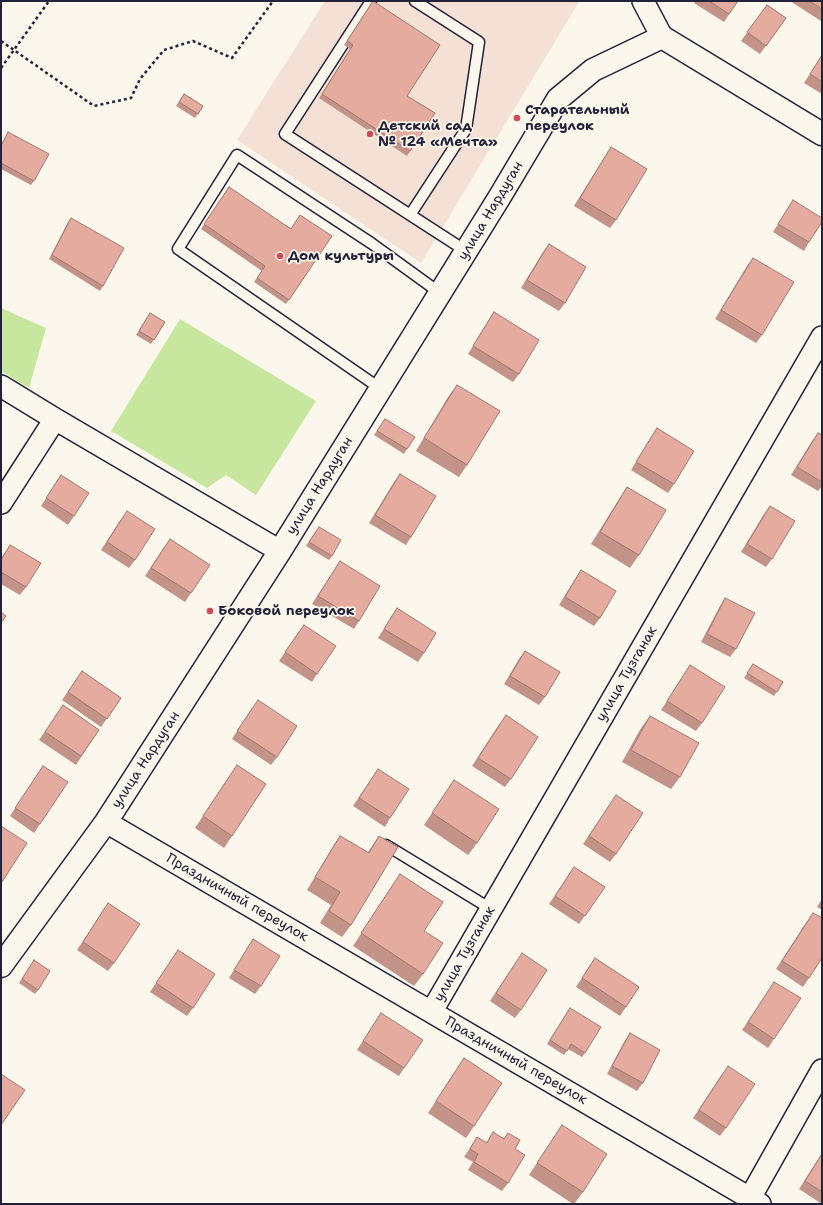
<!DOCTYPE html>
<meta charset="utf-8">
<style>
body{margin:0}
#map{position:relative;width:823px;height:1205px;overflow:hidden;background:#fbf7ec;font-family:"Shantell Sans",sans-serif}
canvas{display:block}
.frame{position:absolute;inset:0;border:2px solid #22223b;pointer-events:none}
</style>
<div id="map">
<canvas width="823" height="1205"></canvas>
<div class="frame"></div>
</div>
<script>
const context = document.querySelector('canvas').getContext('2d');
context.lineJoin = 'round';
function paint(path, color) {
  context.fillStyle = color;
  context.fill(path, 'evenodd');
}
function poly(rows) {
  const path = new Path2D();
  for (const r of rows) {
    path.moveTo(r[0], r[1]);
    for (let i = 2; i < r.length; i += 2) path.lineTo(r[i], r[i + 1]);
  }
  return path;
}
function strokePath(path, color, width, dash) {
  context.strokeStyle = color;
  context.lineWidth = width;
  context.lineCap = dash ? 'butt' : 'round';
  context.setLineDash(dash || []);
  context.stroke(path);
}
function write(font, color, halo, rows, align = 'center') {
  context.font = font + ' "Shantell Sans",sans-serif';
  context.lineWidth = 3.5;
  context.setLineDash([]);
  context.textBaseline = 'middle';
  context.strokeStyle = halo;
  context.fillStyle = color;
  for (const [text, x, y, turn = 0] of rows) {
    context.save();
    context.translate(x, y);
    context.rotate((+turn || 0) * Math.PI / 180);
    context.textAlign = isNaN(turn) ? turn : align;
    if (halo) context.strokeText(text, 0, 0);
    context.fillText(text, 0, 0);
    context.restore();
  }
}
const built = poly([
 [325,1,579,2,421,263,237,140]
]);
const green = poly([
 [1,308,46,328,29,388,1,371],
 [180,319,316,401,256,495,226,475,207,488,111,431]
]);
const path = poly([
 [1,41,94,106,131,98,140,79,164,50,193,41,232,58,273,1],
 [1,68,49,1]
]);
const service = poly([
 [371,1,285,134,466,251],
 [410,215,466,129,479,42,415,1],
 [381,389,178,249,237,155,371,243,440,293],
 [386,845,491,909]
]);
const minor = poly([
 [643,1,662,37],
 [1,386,55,419,280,551],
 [1,503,55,419],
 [106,822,760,1204],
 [432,1011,822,337],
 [750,1198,822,1070]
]);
const tertiary = poly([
 [1,966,106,822,280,551,499,198,558,99,593,70,662,37,822,134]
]);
const wall = poly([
 [373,1,407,96,435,113,407,156,319,98,350,49,344,45],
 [696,1,738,1,724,22,694,3],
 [790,1,822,1,822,20,821,21],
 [767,5,786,18,760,54,741,41],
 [822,55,822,94,804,83],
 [184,94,203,106,195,118,176,106],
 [8,132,34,181,31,185,1,169,1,145],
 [611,147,616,220,610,228,574,206,605,156],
 [229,187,291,229,332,236,286,304,254,282,262,271,201,229],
 [793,200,809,242,804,251,773,232],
 [71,218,103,286,100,291,49,259,68,222],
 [549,244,565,303,559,311,521,288,543,252],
 [753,258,762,335,756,343,715,319,747,266],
 [494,312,519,374,513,382,468,354,488,321],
 [150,313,165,322,151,344,136,335],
 [457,385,467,465,459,477,416,451,448,397],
 [385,419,407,449,404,454,374,435],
 [657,428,674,484,668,493,631,470,651,437],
 [818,433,822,435,822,486,818,491,791,475,812,441],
 [400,474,411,537,406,545,369,523,394,482],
 [61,475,74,516,68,525,41,506],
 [627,487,639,555,630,568,591,544,619,499],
 [770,506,772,559,766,567,741,552,764,514],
 [121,519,135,560,129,568,101,550],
 [316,531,332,556,329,560,306,546],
 [10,545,26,587,20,595,1,584,1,558],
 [164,547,191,593,185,602,145,576],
 [340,561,359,621,354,629,312,604],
 [581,570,600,618,594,626,559,605,575,579],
 [725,598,736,649,730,657,701,642,720,606],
 [397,608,424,653,418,662,378,638],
 [298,633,317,674,312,682,279,661],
 [525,651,545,697,539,705,504,684,519,659],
 [753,664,783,682,774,696,744,678],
 [690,665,702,723,696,731,661,710],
 [82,671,121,698,101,727,62,700],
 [63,705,99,730,76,765,39,740],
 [252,708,277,757,271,765,232,739],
 [650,716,680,777,671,789,622,762,641,728],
 [500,723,511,779,505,787,472,766],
 [237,765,232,836,224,848,195,828],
 [43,766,40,824,34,833,10,816],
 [378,769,390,818,385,827,353,806],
 [454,780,477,843,468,855,424,825],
 [610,804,616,854,610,862,583,844],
 [340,836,368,852,379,836,351,925,342,937,320,923,331,905,307,890,332,848],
 [574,867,605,887,579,924,549,904],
 [400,874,424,931,423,974,414,986,353,946],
 [822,899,822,910,817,907],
 [102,912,114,963,108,971,77,950],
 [807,921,809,978,803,987,776,969],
 [253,939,261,986,255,994,229,978],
 [178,950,193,1008,187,1016,150,992],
 [595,958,639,987,620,1016,576,987],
 [34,960,38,990,35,994,19,983],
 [516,962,521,1010,515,1018,490,1001],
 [769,990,774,1039,768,1048,742,1030],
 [381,1013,404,1068,399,1076,357,1050],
 [567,1013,585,1053,582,1057,568,1049,564,1055,547,1044],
 [630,1033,643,1083,637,1091,607,1074,624,1042],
 [464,1058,474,1126,466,1138,428,1113],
 [722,1074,726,1128,720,1136,693,1118],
 [562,1125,583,1192,574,1204,573,1204,529,1175],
 [493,1132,504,1139,508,1133,515,1149,508,1183,502,1191,468,1170,473,1162,464,1157,477,1137,486,1143],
 [822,1153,822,1204,799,1189]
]);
const building = poly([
 [373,1,440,45,407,96,435,113,410,151,322,94,353,45,347,41,373,1],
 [709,1,738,1,729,14,709,1],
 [809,1,822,1,822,9,809,1],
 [767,5,786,18,766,46,747,32,767,5],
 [822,55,822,82,810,74,822,55],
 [184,94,203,106,198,114,179,102,184,94],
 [8,132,49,154,34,181,1,163,1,146,8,132],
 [611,147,647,169,616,220,580,198,611,147],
 [229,187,291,229,300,215,332,236,289,300,257,278,265,266,204,224,229,187],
 [793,200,822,218,822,222,809,242,778,224,793,200],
 [71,218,124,248,103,286,52,255,71,218],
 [549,244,586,267,565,303,527,280,549,244],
 [753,258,794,282,762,335,721,310,753,258],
 [494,312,539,340,519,374,473,346,494,312],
 [150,313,165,322,154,340,139,331,150,313],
 [457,385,500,411,467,465,424,438,457,385],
 [385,419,415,437,407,449,377,431,385,419],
 [657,428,694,451,674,484,636,462,657,428],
 [818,433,822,435,822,482,797,467,818,433],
 [400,474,436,496,411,537,375,515,400,474],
 [61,475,89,493,74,516,46,498,61,475],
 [627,487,666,510,639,555,600,532,627,487],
 [770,506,795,521,772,559,747,544,770,506],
 [127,511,155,529,135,560,107,542,127,511],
 [319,527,341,540,332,556,309,542,319,527],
 [170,539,210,565,191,593,151,568,170,539],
 [10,545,41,563,26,587,1,572,1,560,10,545],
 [340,561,380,586,359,621,318,596,340,561],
 [581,570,616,591,600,618,565,597,581,570],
 [725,598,755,613,736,649,707,634,725,598],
 [397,608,436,633,424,653,384,629,397,608],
 [1,612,6,616,1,623,1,612],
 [304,625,336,646,317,674,285,652,304,625],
 [525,651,560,672,545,697,510,676,525,651],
 [753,664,783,682,777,692,747,673,753,664],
 [690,665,725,687,702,723,667,701,690,665],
 [82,671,121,698,107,719,68,692,82,671],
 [258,700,297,726,277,757,237,731,258,700],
 [63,705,99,730,81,756,45,732,63,705],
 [506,715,538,737,511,779,478,758,506,715],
 [650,716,699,743,680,777,631,750,650,716],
 [237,765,266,784,232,836,203,816,237,765],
 [43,766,68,782,40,824,15,808,43,766],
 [378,769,409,789,390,818,359,798,378,769],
 [454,780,499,809,477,843,432,813,454,780],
 [616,795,643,813,616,854,589,836,616,795],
 [1,826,27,843,2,882,1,882,1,826],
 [340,836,369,853,379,836,398,847,351,925,329,911,340,892,315,877,340,836],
 [574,867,605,887,585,916,555,896,574,867],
 [400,874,443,902,424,931,443,943,423,974,361,933,400,874],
 [108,903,140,924,114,963,83,942,108,903],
 [813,913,822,918,822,958,809,978,782,961,813,913],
 [253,939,280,956,261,986,234,970,253,939],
 [178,950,215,974,193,1008,156,983,178,950],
 [522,953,547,970,521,1010,496,993,522,953],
 [595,958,639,987,626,1007,582,978,595,958],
 [34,960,50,971,38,990,22,979,34,960],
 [774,982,801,998,774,1039,748,1022,774,982],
 [570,1008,601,1027,585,1053,571,1044,567,1051,550,1040,570,1008],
 [381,1013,423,1040,404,1068,363,1041,381,1013],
 [630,1033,660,1050,643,1083,612,1066,630,1033],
 [464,1058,502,1083,474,1126,436,1101,464,1058],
 [728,1066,755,1084,726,1128,699,1110,728,1066],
 [1,1074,25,1090,1,1125,1,1074],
 [562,1125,607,1154,583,1192,537,1163,562,1125],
 [493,1132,504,1139,508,1133,520,1140,515,1149,525,1155,508,1183,474,1162,478,1154,470,1149,477,1137,487,1143,493,1132],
 [822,1154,822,1192,805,1181,822,1154]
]);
const markers = [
 [517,118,4,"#d1495b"],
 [370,134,4,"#d1495b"],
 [280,256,4,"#d1495b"],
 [210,611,4,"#d1495b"]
];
const poiNames = [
 ["Старательный",525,110],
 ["переулок",525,126],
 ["Детский сад",378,126],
 ["№ 124 «Мечта»",378,142],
 ["Дом культуры",288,256],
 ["Боковой переулок",218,611]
];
const streetNames = [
 ["улица Нардуган",491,211,-59],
 ["улица Нардуган",320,486,-58],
 ["улица Тузганак",627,674,-60],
 ["улица Нардуган",146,760,-57],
 ["Праздничный переулок",237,898,30],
 ["улица Тузганак",465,954,-60],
 ["Праздничный переулок",516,1061,30]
];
paint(built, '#f4e0d5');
paint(green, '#c8e79e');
strokePath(service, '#22223b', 13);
strokePath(minor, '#22223b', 24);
strokePath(tertiary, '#22223b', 25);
strokePath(path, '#22223b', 2.5, [3, 3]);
strokePath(service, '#fbf7ec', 10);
strokePath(minor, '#fbf7ec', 21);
strokePath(tertiary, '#fbf7ec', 22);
paint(wall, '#c49388');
paint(building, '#e4ab9e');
strokePath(building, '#a0786f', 1);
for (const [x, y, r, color] of markers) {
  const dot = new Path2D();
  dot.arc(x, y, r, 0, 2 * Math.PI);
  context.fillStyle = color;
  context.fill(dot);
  strokePath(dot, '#fbf7ec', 1.5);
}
write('bold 14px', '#22223b', '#fbf7ec', poiNames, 'left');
write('14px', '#22223b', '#fbf7ec', streetNames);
</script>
